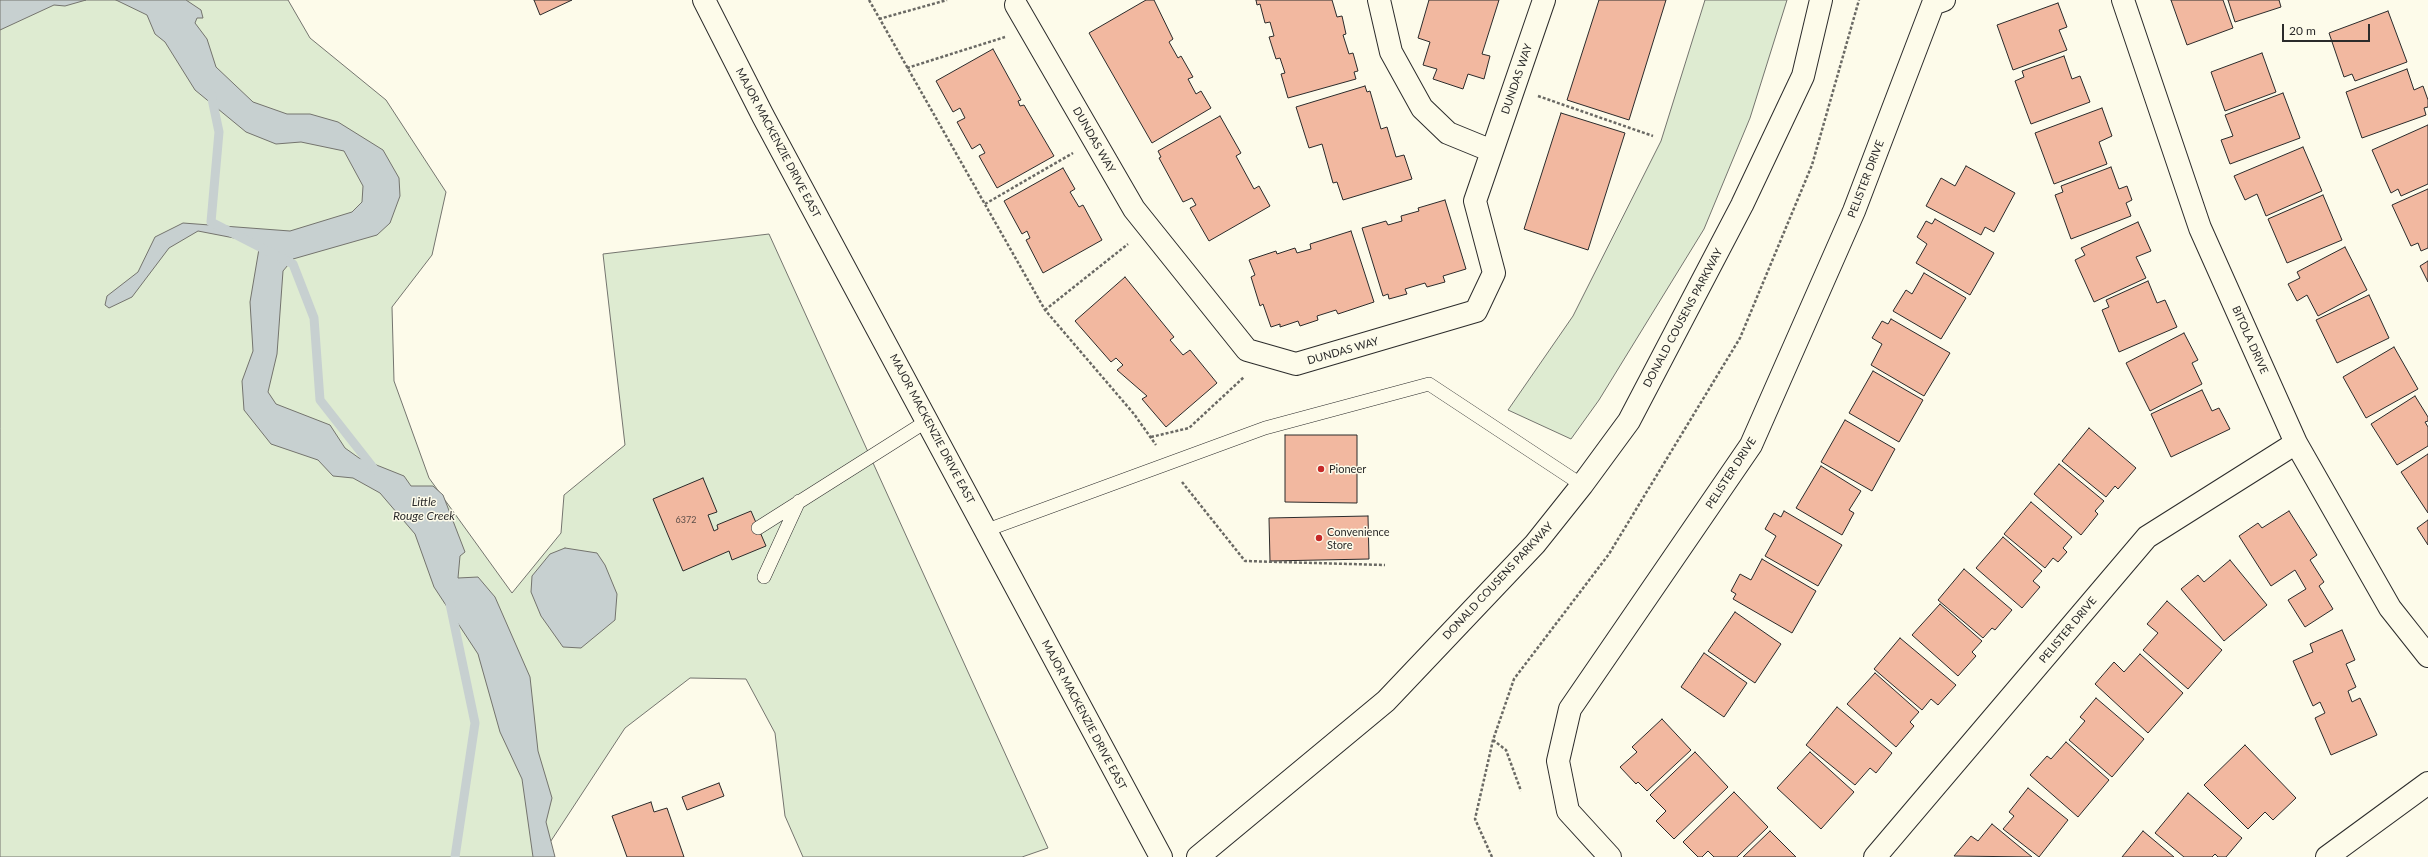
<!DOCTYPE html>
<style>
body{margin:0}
#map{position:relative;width:2428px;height:857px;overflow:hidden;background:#fdfbea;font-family:Lato,sans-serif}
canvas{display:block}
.scale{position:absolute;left:2282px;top:24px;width:88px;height:18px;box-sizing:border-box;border:2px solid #2b2b2b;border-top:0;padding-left:5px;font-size:12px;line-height:14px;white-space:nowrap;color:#2b2b2b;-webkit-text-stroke:3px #fdfbea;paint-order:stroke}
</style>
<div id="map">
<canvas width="2428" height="857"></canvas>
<div class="scale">20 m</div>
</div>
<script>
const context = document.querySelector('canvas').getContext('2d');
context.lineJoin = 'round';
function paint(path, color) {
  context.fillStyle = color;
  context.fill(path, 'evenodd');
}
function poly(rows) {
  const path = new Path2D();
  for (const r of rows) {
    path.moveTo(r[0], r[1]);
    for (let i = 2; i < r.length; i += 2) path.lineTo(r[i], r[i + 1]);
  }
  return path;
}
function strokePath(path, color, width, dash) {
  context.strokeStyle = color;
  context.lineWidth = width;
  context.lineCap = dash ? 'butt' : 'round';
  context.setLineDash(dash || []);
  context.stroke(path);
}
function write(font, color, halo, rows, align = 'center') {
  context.font = font + ' Lato,sans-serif';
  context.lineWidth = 3;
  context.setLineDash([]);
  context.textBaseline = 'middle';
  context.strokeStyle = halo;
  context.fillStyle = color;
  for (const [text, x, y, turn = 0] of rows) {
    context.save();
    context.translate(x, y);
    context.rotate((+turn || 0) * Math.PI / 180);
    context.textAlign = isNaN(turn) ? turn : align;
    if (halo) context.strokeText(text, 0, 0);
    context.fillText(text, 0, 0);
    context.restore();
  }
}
const green = poly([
 [0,0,288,0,310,38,386,100,446,192,432,255,392,307,394,381,429,478,512,593,561,533,564,495,625,445,603,254,769,234,1048,848,1022,857,803,857,785,816,775,733,746,679,690,678,625,728,545,850,546,857,0,857,0,0],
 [1705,0,1787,0,1750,118,1704,229,1599,400,1571,439,1508,410,1573,316,1661,141,1705,0]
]);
const water = poly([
 [0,0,86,0,65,6,54,5,0,30,0,0],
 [116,0,186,0,201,10,203,18,197,18,195,23,207,39,216,67,253,102,287,114,310,114,338,122,383,150,399,178,400,196,390,223,377,235,293,259,283,271,277,354,268,392,276,404,330,425,345,448,359,458,404,476,411,486,433,486,443,495,465,552,460,556,458,578,478,577,495,597,530,677,538,751,552,798,546,822,555,857,533,857,522,779,500,732,478,654,434,587,415,534,380,493,353,478,333,476,318,460,271,444,244,410,242,381,253,351,250,302,260,243,198,231,169,248,132,297,109,308,105,305,107,296,138,272,155,237,183,223,290,231,352,212,362,202,363,186,344,151,301,142,276,144,246,132,195,90,165,42,155,34,147,15,116,0],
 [565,548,597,553,605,565,617,594,615,620,581,648,563,647,541,616,531,592,532,576,550,554,565,548]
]);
const stream = poly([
 [211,94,219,132,211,222,293,264,314,318,320,400,375,470],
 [450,604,475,723,455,857]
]);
const building = poly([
 [534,0,572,0,540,15,534,0],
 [1146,0,1154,0,1173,39,1169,42,1178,58,1181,56,1193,77,1188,79,1196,94,1201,91,1211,108,1152,143,1089,33,1146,0],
 [1256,0,1332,0,1337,17,1342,16,1346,34,1343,35,1349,54,1353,53,1358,71,1354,72,1356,79,1288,98,1281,74,1285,73,1280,58,1276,59,1269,37,1274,36,1270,22,1265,23,1260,4,1257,5,1256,0],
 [1429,0,1499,0,1482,54,1490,56,1484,79,1468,74,1463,89,1433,79,1437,69,1423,65,1430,42,1418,38,1429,0],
 [1599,0,1666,0,1629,120,1567,100,1599,0],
 [2171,0,2223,0,2233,28,2187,45,2171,0],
 [2228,0,2279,0,2281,7,2235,22,2228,0],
 [2058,3,2067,27,2059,30,2067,50,2013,70,1997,25,2058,3],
 [2388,11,2407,62,2355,81,2352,74,2344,77,2329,33,2388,11],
 [993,49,1021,100,1018,101,1020,106,1024,105,1054,156,997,188,979,156,985,153,980,144,972,149,957,122,965,118,960,108,953,112,936,81,993,49],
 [2262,53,2276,92,2225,111,2211,72,2262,53],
 [2064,56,2072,79,2080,76,2090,102,2031,124,2015,81,2024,77,2022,71,2064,56],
 [2407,69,2414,90,2423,86,2428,100,2428,107,2424,108,2426,115,2362,138,2346,92,2407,69],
 [1365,86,1367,92,1370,91,1381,129,1387,127,1396,157,1404,155,1412,179,1343,200,1337,182,1333,183,1322,144,1309,148,1296,107,1365,86],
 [2283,93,2300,138,2230,164,2221,140,2233,136,2225,115,2283,93],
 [2102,108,2112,136,2099,142,2107,164,2054,184,2035,133,2102,108],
 [1561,113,1625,133,1588,250,1524,229,1561,113],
 [1220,116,1241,153,1236,156,1254,189,1259,186,1270,206,1209,241,1190,208,1196,205,1192,198,1183,202,1159,158,1161,157,1158,151,1220,116],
 [2428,125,2428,184,2401,196,2398,189,2391,193,2372,150,2428,125],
 [2303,147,2322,191,2266,216,2257,194,2245,200,2234,176,2303,147],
 [1966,166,2015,193,1994,232,1985,227,1981,235,1926,206,1941,178,1955,186,1966,166],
 [2111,167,2119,189,2127,186,2132,200,2126,203,2131,216,2071,239,2055,195,2063,192,2061,186,2111,167],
 [1063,168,1075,189,1070,192,1079,207,1083,205,1102,240,1043,273,1026,240,1030,238,1027,231,1022,234,1004,201,1063,168],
 [2428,189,2428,248,2421,251,2418,243,2411,246,2392,205,2428,189],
 [2323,195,2342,240,2287,263,2268,219,2323,195],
 [1445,200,1466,269,1443,276,1445,282,1427,287,1425,283,1405,289,1407,294,1389,299,1388,294,1383,296,1362,228,1386,221,1388,225,1402,221,1401,216,1419,211,1418,208,1445,200],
 [1935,219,1994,253,1970,295,1916,263,1927,244,1917,237,1926,221,1932,224,1935,219],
 [2138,222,2151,251,2136,257,2146,278,2094,302,2075,260,2085,255,2081,248,2138,222],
 [1351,231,1374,302,1338,314,1336,310,1317,316,1318,320,1300,326,1298,321,1280,327,1280,324,1271,327,1263,304,1260,306,1251,277,1255,275,1249,260,1276,251,1277,254,1295,248,1297,253,1311,249,1310,244,1351,231],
 [2345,247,2367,290,2318,316,2307,295,2297,301,2288,284,2300,278,2297,272,2345,247],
 [2428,261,2428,282,2420,266,2428,261],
 [1924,273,1966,298,1941,339,1893,311,1906,290,1912,294,1924,273],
 [1125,277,1174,337,1170,340,1183,355,1190,350,1217,383,1166,427,1142,399,1147,396,1117,370,1123,365,1116,358,1111,362,1075,321,1125,277],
 [2148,281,2157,303,2165,300,2177,327,2119,352,2102,310,2109,307,2106,300,2148,281],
 [2369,295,2389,338,2337,363,2316,320,2369,295],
 [1891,319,1950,353,1924,396,1871,365,1882,344,1872,338,1882,321,1888,324,1891,319],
 [2184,333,2198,360,2192,363,2202,384,2150,411,2126,363,2184,333],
 [2394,347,2418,389,2366,418,2343,377,2394,347],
 [1873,371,1923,400,1899,442,1849,413,1873,371],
 [2202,390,2212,411,2219,408,2230,429,2171,457,2151,414,2202,390],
 [2415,396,2428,417,2428,421,2425,422,2428,427,2428,446,2397,465,2371,424,2415,396],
 [1845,420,1895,449,1872,491,1821,462,1845,420],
 [2089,428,2136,468,2118,489,2115,486,2106,497,2062,461,2089,428],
 [1285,435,1357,435,1357,503,1285,502,1285,435],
 [2428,454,2428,513,2401,472,2428,454],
 [2059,464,2104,501,2095,511,2098,514,2081,535,2034,494,2059,464],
 [1821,466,1861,491,1849,510,1854,513,1842,535,1796,508,1821,466],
 [703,478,717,512,708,515,714,531,718,529,717,525,751,511,766,546,732,560,729,551,683,571,653,499,703,478],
 [2031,502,2072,537,2063,548,2067,552,2058,562,2053,558,2045,568,2004,534,2031,502],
 [1784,511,1842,545,1818,586,1765,556,1776,536,1765,529,1774,513,1781,517,1784,511],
 [2289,511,2317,555,2310,560,2324,582,2319,586,2333,609,2305,627,2288,600,2306,589,2295,570,2271,586,2239,536,2258,523,2262,528,2289,511],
 [1368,516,1369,559,1270,561,1269,518,1368,516],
 [2428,520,2428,545,2417,528,2428,520],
 [2003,537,2042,571,2033,581,2040,587,2022,608,1976,568,2003,537],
 [1762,559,1816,591,1792,633,1733,599,1736,594,1731,591,1740,574,1751,580,1762,559],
 [2230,560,2267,605,2224,641,2181,589,2198,575,2204,582,2230,560],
 [1964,569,2012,610,1995,630,1992,628,1983,638,1938,600,1964,569],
 [2167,601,2222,650,2188,689,2143,650,2158,633,2147,624,2167,601],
 [1940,604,1982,641,1972,652,1976,656,1958,676,1912,635,1940,604],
 [1735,612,1781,644,1755,683,1708,651,1735,612],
 [2342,630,2355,660,2346,664,2356,687,2348,691,2352,702,2360,698,2377,735,2331,755,2315,718,2325,713,2320,702,2313,706,2293,661,2313,652,2310,644,2342,630],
 [1900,638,1956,685,1938,705,1931,699,1922,710,1874,669,1900,638],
 [1704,653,1747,683,1724,717,1681,687,1704,653],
 [2140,654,2183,693,2148,733,2095,684,2114,662,2124,672,2140,654],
 [1875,673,1919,712,1910,722,1914,726,1896,747,1847,704,1875,673],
 [2096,698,2144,739,2112,777,2069,740,2085,721,2080,717,2096,698],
 [1837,707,1892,753,1876,773,1870,768,1855,785,1806,745,1837,707],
 [1662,719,1691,750,1647,791,1638,782,1636,784,1620,767,1637,752,1632,747,1662,719],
 [2066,742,2109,780,2078,817,2030,775,2047,756,2051,759,2066,742],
 [2245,745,2296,798,2273,820,2265,812,2248,829,2204,785,2245,745],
 [1695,752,1728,787,1674,839,1656,821,1666,811,1650,795,1695,752],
 [1810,752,1854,792,1821,829,1777,788,1810,752],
 [719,783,724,796,687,810,682,797,719,783],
 [2028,788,2068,820,2039,857,2003,829,2014,816,2009,812,2028,788],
 [1734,792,1768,827,1737,857,1714,857,1708,851,1702,857,1698,857,1683,842,1734,792],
 [2188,793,2242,838,2226,857,2218,857,2215,854,2212,857,2184,857,2155,833,2188,793],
 [651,802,654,812,667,808,684,857,627,857,612,816,651,802],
 [1992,824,2032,857,1954,856,1971,836,1978,841,1992,824],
 [1770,831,1796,857,1743,857,1770,831],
 [2143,831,2174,857,2122,857,2143,831]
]);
const path = poly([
 [869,0,1045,310,1134,414,1156,445],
 [879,19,947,0],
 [907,68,1005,37],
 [1538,96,1653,136],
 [985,204,1073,153],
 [1045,310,1128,244],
 [1151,437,1189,428,1244,377],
 [1182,482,1245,561,1385,565],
 [1493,740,1506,750,1521,791],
 [1492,857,1475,819,1493,740,1514,679,1609,554,1740,338,1812,165,1859,0]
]);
const lane = poly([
 [758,528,927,421],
 [987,530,1265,428,1429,384,1582,485],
 [764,577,799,501]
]);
const street = poly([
 [1379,0,1391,52,1422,108,1448,133,1492,151],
 [2123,0,2200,228,2296,443,2390,608,2428,656],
 [1016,5,1134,209,1247,350,1296,364,1476,311,1494,273,1475,201,1544,0],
 [1610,857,1568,811,1558,761,1570,709,1751,445,1854,211,1933,4,1944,0],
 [1875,857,2147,537,2296,443],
 [2327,857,2428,783]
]);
const secondary = poly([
 [704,0,763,116,1161,857],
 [1198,857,1386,701,1535,544,1582,485,1629,421,1742,205,1803,76,1821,0]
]);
const markers = [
 [1321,469,4,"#c62828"],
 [1319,538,4,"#c62828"]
];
const numberNames = [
 ["6372",686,520]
];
const streetNames = [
 ["DUNDAS WAY",1517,79,-71],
 ["DUNDAS WAY",1094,140,60],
 ["MAJOR MACKENZIE DRIVE EAST",778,143,62],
 ["PELISTER DRIVE",1866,179,-69],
 ["DONALD COUSENS PARKWAY",1683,318,-62],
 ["BITOLA DRIVE",2250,340,66],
 ["DUNDAS WAY",1343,351,-16],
 ["MAJOR MACKENZIE DRIVE EAST",932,429,62],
 ["PELISTER DRIVE",1731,473,-57],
 ["DONALD COUSENS PARKWAY",1498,581,-47],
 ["PELISTER DRIVE",2068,630,-50],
 ["MAJOR MACKENZIE DRIVE EAST",1084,715,62]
];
const poiNames = [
 ["Pioneer",1329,469],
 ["Convenience",1327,532],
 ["Store",1327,545]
];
const waterNames = [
 ["Little",424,502],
 ["Rouge Creek",424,516]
];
paint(green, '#deebd1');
strokePath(green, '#74746e', 1);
paint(water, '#c7d0d0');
strokePath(water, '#74746e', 1);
strokePath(stream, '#c7d0d0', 9);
paint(building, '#f2b8a0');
strokePath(building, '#2b2b2b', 1);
strokePath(lane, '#2b2b2b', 14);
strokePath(street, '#2b2b2b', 24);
strokePath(secondary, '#2b2b2b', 24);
strokePath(path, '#6a6964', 2.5, [3, 2]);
strokePath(lane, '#fdfbea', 13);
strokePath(street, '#fdfbea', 22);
strokePath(secondary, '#fdfbea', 22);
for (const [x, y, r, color] of markers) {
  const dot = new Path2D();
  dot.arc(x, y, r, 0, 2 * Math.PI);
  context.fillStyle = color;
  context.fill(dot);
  strokePath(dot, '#fdfbea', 1.5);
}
write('9px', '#5d4e48', null, numberNames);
write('11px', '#2b2b2b', '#fdfbea', streetNames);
write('11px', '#2b2b2b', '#fdfbea', poiNames, 'left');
write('italic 12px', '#2b2b2b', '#fdfbea', waterNames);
</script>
